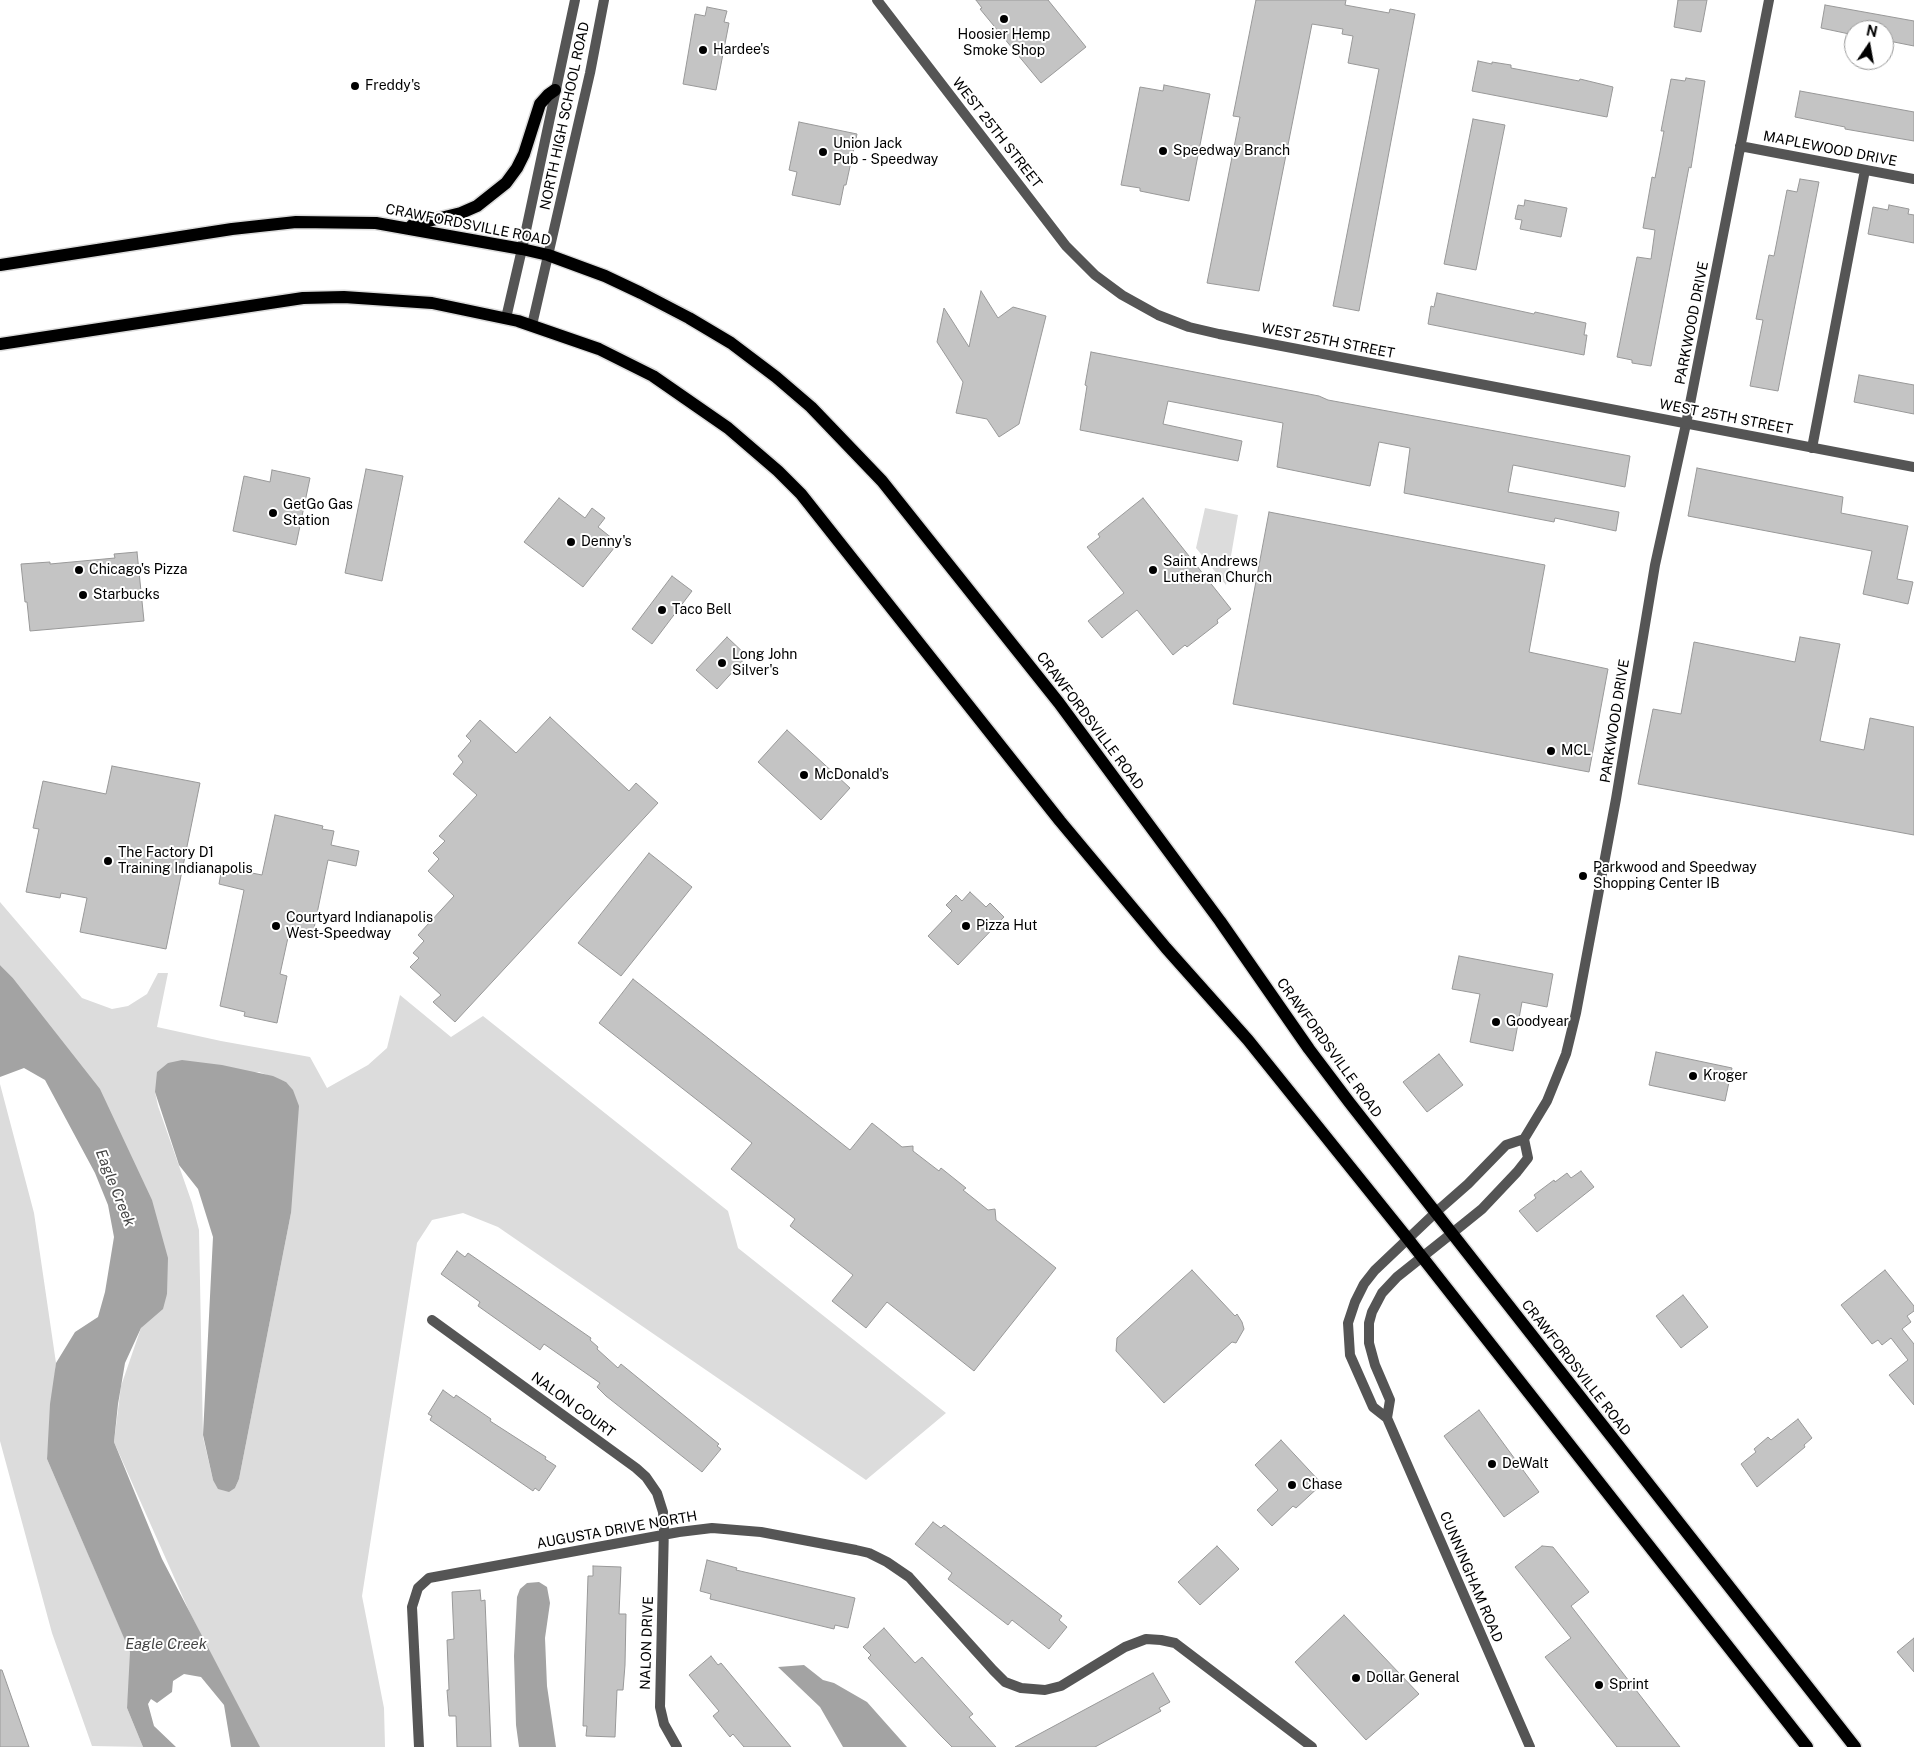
<!DOCTYPE html>
<style>
body{margin:0}
#map{position:relative;width:1914px;height:1747px;overflow:hidden;background:#fff;font-family:"Public Sans",sans-serif}
canvas{display:block}
.north{position:absolute;left:1844px;top:20px;width:50px;height:50px;box-sizing:border-box;background:#fff;border:1px solid #999;border-radius:50%;rotate:12deg;font-size:14px;font-weight:700;line-height:20px;text-align:center;color:#000}
.north::after{content:'';display:block;margin:auto;width:18px;height:22px;background:#000;clip-path:polygon(50% 0,100% 100%,50% 72%,0 100%)}
</style>
<div id="map">
<canvas width="1914" height="1747"></canvas>
<div class="north">N</div>
</div>
<script>
const context = document.querySelector('canvas').getContext('2d');
context.lineJoin = 'round';
function paint(path, color) {
  context.fillStyle = color;
  context.fill(path, 'evenodd');
}
function poly(rows) {
  const path = new Path2D();
  for (const r of rows) {
    path.moveTo(r[0], r[1]);
    for (let i = 2; i < r.length; i += 2) path.lineTo(r[i], r[i + 1]);
  }
  return path;
}
function strokePath(path, color, width, dash) {
  context.strokeStyle = color;
  context.lineWidth = width;
  context.lineCap = dash ? 'butt' : 'round';
  context.setLineDash(dash || []);
  context.stroke(path);
}
function write(font, color, halo, rows, align = 'center') {
  context.font = font + ' "Public Sans",sans-serif';
  context.lineWidth = 4;
  context.setLineDash([]);
  context.textBaseline = 'middle';
  context.strokeStyle = halo;
  context.fillStyle = color;
  for (const [text, x, y, turn = 0] of rows) {
    context.save();
    context.translate(x, y);
    context.rotate((+turn || 0) * Math.PI / 180);
    context.textAlign = isNaN(turn) ? turn : align;
    if (halo) context.strokeText(text, 0, 0);
    context.fillText(text, 0, 0);
    context.restore();
  }
}
const green = poly([
 [1205,508,1238,515,1226,585,1196,548],
 [0,902,82,998,112,1009,128,1006,147,994,158,973,168,973,157,1027,221,1041,310,1057,327,1088,368,1065,387,1048,400,995,451,1037,483,1016,728,1211,738,1248,946,1413,866,1480,498,1227,463,1213,432,1220,417,1243,362,1596,384,1708,385,1747,257,1747,243,1716,190,1613,114,1442,121,1386,141,1328,167,1294,12,977,0,965],
 [259,1072,286,1082,291,1213,239,1479,235,1488,213,1480,203,1437,199,1230,192,1203,158,1106,155,1092],
 [0,1084,34,1213,56,1363,47,1459,133,1658,127,1708,143,1747,92,1746,52,1633,0,1441]
]);
const water = poly([
 [0,965,12,977,100,1089,152,1200,168,1258,167,1294,163,1309,141,1328,125,1363,118,1404,114,1442,162,1559,260,1747,231,1747,224,1705,201,1677,184,1674,173,1681,172,1692,157,1703,151,1699,148,1704,154,1726,176,1747,143,1747,127,1708,130,1652,47,1459,50,1404,56,1363,75,1332,98,1317,105,1292,114,1237,108,1205,95,1173,45,1080,24,1068,0,1077],
 [182,1060,222,1065,273,1076,286,1082,293,1090,299,1106,291,1213,239,1479,235,1488,229,1492,218,1489,213,1480,203,1435,213,1237,198,1189,179,1165,155,1092,157,1072,168,1063],
 [539,1582,547,1587,550,1603,545,1638,547,1686,556,1747,519,1747,516,1725,514,1656,517,1597,520,1589,527,1583],
 [804,1665,823,1680,834,1683,867,1702,907,1747,843,1747,820,1707,778,1667]
]);
const building = poly([
 [976,0,1048,0,1086,47,1041,83,980,9,982,8,976,0],
 [1256,0,1346,0,1345,5,1389,13,1390,9,1415,14,1359,311,1333,306,1379,69,1348,63,1353,36,1342,34,1343,29,1312,24,1259,291,1207,283,1240,117,1233,116,1256,0],
 [1678,0,1707,0,1701,32,1674,27,1678,0],
 [1825,5,1914,21,1914,46,1884,40,1884,30,1854,30,1854,35,1821,28,1825,5],
 [707,7,727,11,724,22,729,23,716,90,683,84,695,14,705,16,707,7],
 [1478,61,1492,64,1492,62,1511,65,1511,68,1579,81,1580,79,1613,87,1607,117,1472,91,1478,61],
 [1686,78,1705,81,1691,168,1689,167,1651,366,1632,363,1632,360,1617,357,1637,257,1651,259,1655,230,1643,228,1652,177,1655,178,1664,131,1661,131,1671,79,1685,81,1686,78],
 [1164,85,1210,94,1189,201,1140,191,1140,188,1121,185,1140,87,1163,91,1164,85],
 [1800,91,1914,112,1914,141,1845,129,1845,127,1795,117,1800,91],
 [1473,119,1505,125,1476,270,1444,264,1473,119],
 [799,122,857,134,846,185,844,185,840,205,792,195,797,172,789,170,799,122],
 [1800,179,1819,182,1778,391,1750,386,1763,320,1756,319,1769,255,1774,256,1787,190,1797,192,1800,179],
 [1525,200,1567,208,1561,237,1520,229,1522,220,1515,219,1518,205,1524,206,1525,200],
 [1889,205,1909,209,1908,214,1914,215,1914,243,1868,234,1873,207,1888,210,1889,205],
 [981,291,998,318,1013,307,1046,316,1019,424,999,437,987,419,956,413,963,382,937,342,944,308,969,347,981,291],
 [1437,293,1534,314,1535,312,1586,323,1584,335,1587,335,1584,355,1428,324,1431,306,1434,307,1437,293],
 [1091,352,1319,396,1328,400,1630,456,1625,487,1513,465,1508,492,1619,512,1616,531,1555,518,1554,522,1404,493,1410,448,1379,442,1370,486,1277,467,1283,423,1168,401,1163,424,1242,441,1238,461,1080,430,1087,386,1085,385,1091,352],
 [1859,375,1914,385,1914,414,1854,402,1859,375],
 [1697,468,1843,497,1841,513,1908,526,1897,579,1913,582,1908,604,1863,594,1872,551,1688,516,1697,468],
 [366,469,403,476,382,581,345,573,366,469],
 [272,470,310,478,296,545,233,531,244,476,270,482,272,470],
 [559,498,585,518,592,508,605,518,598,527,618,543,583,587,524,542,559,498],
 [1143,498,1231,609,1217,620,1218,623,1187,647,1185,645,1173,655,1137,610,1102,638,1088,621,1124,593,1087,547,1100,537,1098,534,1143,498],
 [1269,512,1545,565,1529,652,1608,669,1589,772,1233,704,1269,512],
 [137,552,144,621,30,631,27,602,25,602,21,564,50,562,50,564,115,558,114,554,137,552],
 [672,576,692,591,652,644,632,629,672,576],
 [727,637,747,656,717,689,696,670,727,637],
 [1800,637,1840,644,1820,741,1864,750,1870,718,1914,727,1914,835,1638,784,1653,709,1681,714,1694,642,1795,662,1800,637],
 [550,717,629,791,636,783,658,803,455,1022,433,1002,441,995,410,967,419,958,413,953,424,941,418,935,454,896,428,871,439,859,433,853,445,841,439,836,477,795,453,774,463,762,458,756,471,741,466,736,480,720,516,753,550,717],
 [787,730,850,788,821,820,758,762,787,730],
 [112,766,200,783,166,949,80,932,87,898,61,893,60,898,26,892,39,829,33,828,43,781,106,794,112,766],
 [275,815,323,826,322,829,334,831,331,845,359,851,356,866,328,860,312,938,289,933,280,974,287,976,277,1023,244,1016,245,1012,220,1006,244,890,219,884,222,867,262,875,275,815],
 [649,853,692,887,621,976,578,943,649,853],
 [970,892,986,907,990,903,1004,917,958,965,928,936,952,911,946,905,956,895,962,901,970,892],
 [1459,956,1553,974,1547,1007,1522,1002,1513,1051,1470,1042,1480,994,1452,989,1459,956],
 [633,979,850,1150,872,1123,902,1147,913,1146,913,1151,939,1171,941,1168,966,1188,963,1190,988,1210,995,1209,996,1220,1056,1268,974,1371,887,1302,866,1328,832,1301,853,1275,790,1226,795,1219,731,1169,752,1143,599,1023,633,979],
 [1656,1052,1732,1068,1725,1101,1649,1085,1656,1052],
 [1439,1054,1463,1085,1427,1112,1403,1082,1439,1054],
 [1581,1171,1594,1187,1537,1232,1519,1211,1536,1198,1534,1195,1554,1180,1555,1182,1567,1173,1571,1178,1581,1171],
 [457,1251,465,1257,468,1253,591,1338,590,1340,598,1347,597,1349,618,1368,621,1364,719,1444,717,1446,721,1449,702,1472,606,1396,597,1387,600,1383,544,1344,540,1350,478,1306,480,1302,441,1274,457,1251],
 [1192,1270,1235,1316,1237,1314,1242,1322,1244,1329,1236,1343,1232,1342,1164,1403,1116,1351,1117,1338,1192,1270],
 [1885,1270,1914,1306,1914,1311,1907,1316,1911,1322,1902,1329,1914,1344,1914,1405,1889,1375,1908,1360,1891,1338,1882,1345,1878,1340,1872,1344,1841,1305,1885,1270],
 [1683,1295,1708,1327,1681,1348,1656,1316,1683,1295],
 [443,1390,454,1398,456,1395,491,1419,490,1421,546,1457,545,1459,556,1466,539,1491,535,1488,533,1491,430,1420,432,1416,428,1414,443,1390],
 [1479,1410,1539,1492,1504,1517,1444,1436,1479,1410],
 [1798,1419,1812,1438,1804,1445,1805,1447,1757,1487,1741,1464,1756,1452,1754,1449,1768,1437,1771,1440,1798,1419],
 [1281,1440,1322,1484,1296,1508,1293,1506,1272,1526,1257,1510,1278,1490,1255,1465,1281,1440],
 [933,1522,941,1528,944,1525,1062,1616,1059,1620,1067,1627,1049,1649,1012,1620,1008,1625,948,1579,952,1573,915,1544,933,1522],
 [1217,1546,1239,1569,1200,1605,1178,1582,1217,1546],
 [1542,1546,1553,1547,1589,1592,1571,1606,1680,1747,1617,1747,1545,1657,1571,1638,1515,1567,1542,1546],
 [707,1560,737,1568,736,1570,855,1598,848,1628,835,1625,834,1629,710,1599,711,1594,700,1591,707,1560],
 [593,1566,621,1567,619,1614,626,1614,625,1665,623,1690,617,1690,615,1737,586,1736,587,1726,583,1726,588,1576,593,1576,593,1566],
 [480,1590,481,1601,485,1600,491,1747,457,1747,456,1716,449,1716,447,1690,449,1690,447,1640,454,1639,452,1592,480,1590],
 [1344,1615,1419,1694,1366,1740,1295,1662,1344,1615],
 [884,1628,915,1663,922,1657,973,1714,969,1717,996,1747,952,1747,940,1735,868,1658,871,1655,863,1647,884,1628],
 [1914,1638,1914,1672,1897,1652,1914,1638],
 [711,1656,718,1665,721,1663,791,1747,744,1747,733,1734,730,1737,713,1716,719,1711,689,1675,711,1656],
 [0,1670,2,1670,29,1747,0,1747,0,1670],
 [1153,1673,1170,1702,1159,1708,1161,1711,1095,1747,1015,1747,1153,1673]
]);
const minor = poly([
 [1740,146,1914,179],
 [1812,448,1865,170],
 [1435,1213,1468,1184,1506,1145,1524,1139,1547,1101,1566,1054,1576,1013,1616,799,1655,565,1686,424,1769,0],
 [1451,1234,1482,1209,1517,1172,1528,1158,1524,1139],
 [432,1320,636,1468,646,1477,657,1493,663,1512,664,1526,660,1707,664,1724,677,1747],
 [419,1747,412,1607,418,1588,429,1578,679,1532,712,1528,761,1532,856,1550,869,1553,887,1562,909,1577,993,1670,1005,1682,1021,1688,1045,1690,1061,1686,1125,1647,1146,1639,1161,1640,1175,1643,1312,1747]
]);
const tertiary = poly([
 [877,0,1066,246,1095,275,1122,295,1158,315,1189,327,1219,334,1914,467],
 [506,318,522,249,575,0],
 [532,325,590,73,604,0],
 [1435,1213,1375,1270,1364,1284,1355,1302,1348,1323,1350,1355,1373,1407,1387,1418,1530,1747],
 [1387,1418,1390,1400,1375,1365,1369,1343,1369,1323,1372,1312,1382,1293,1397,1277,1451,1234]
]);
const primary = poly([
 [412,225,461,213,477,206,506,183,517,168,524,154,540,104,548,95,555,90],
 [0,265,232,229,296,222,376,223,522,249,548,255,605,276,641,293,689,318,731,343,776,377,811,407,882,481,1059,703,1220,921,1309,1049,1349,1102,1855,1747],
 [0,344,303,298,344,297,432,303,518,321,599,349,653,376,728,428,778,471,801,494,1060,821,1166,948,1248,1040,1408,1239,1807,1747]
]);
const markers = [
 [1004,19,5,"#000"],
 [703,50,5,"#000"],
 [355,86,5,"#000"],
 [1163,151,5,"#000"],
 [823,152,5,"#000"],
 [273,513,5,"#000"],
 [571,542,5,"#000"],
 [79,570,5,"#000"],
 [1153,570,5,"#000"],
 [83,595,5,"#000"],
 [662,610,5,"#000"],
 [722,663,5,"#000"],
 [1551,751,5,"#000"],
 [804,775,5,"#000"],
 [108,861,5,"#000"],
 [1583,876,5,"#000"],
 [276,926,5,"#000"],
 [966,926,5,"#000"],
 [1496,1022,5,"#000"],
 [1693,1076,5,"#000"],
 [1492,1464,5,"#000"],
 [1292,1485,5,"#000"],
 [1356,1678,5,"#000"],
 [1599,1685,5,"#000"]
];
const poiNames = [
 ["Hoosier Hemp",1004,35,"center"],
 ["Smoke Shop",1004,51,"center"],
 ["Hardee's",713,50],
 ["Freddy's",365,86],
 ["Union Jack",833,144],
 ["Pub - Speedway",833,160],
 ["Speedway Branch",1173,151],
 ["GetGo Gas",283,505],
 ["Station",283,521],
 ["Denny's",581,542],
 ["Saint Andrews",1163,562],
 ["Lutheran Church",1163,578],
 ["Chicago's Pizza",89,570],
 ["Starbucks",93,595],
 ["Taco Bell",672,610],
 ["Long John",732,655],
 ["Silver's",732,671],
 ["MCL",1561,751],
 ["McDonald's",814,775],
 ["The Factory D1",118,853],
 ["Training Indianapolis",118,869],
 ["Parkwood and Speedway",1593,868],
 ["Shopping Center IB",1593,884],
 ["Courtyard Indianapolis",286,918],
 ["West-Speedway",286,934],
 ["Pizza Hut",976,926],
 ["Goodyear",1506,1022],
 ["Kroger",1703,1076],
 ["DeWalt",1502,1464],
 ["Chase",1302,1485],
 ["Dollar General",1366,1678],
 ["Sprint",1609,1685]
];
const streetNames = [
 ["NORTH HIGH SCHOOL ROAD",565,116,-78],
 ["WEST 25TH STREET",997,133,52],
 ["MAPLEWOOD DRIVE",1830,149,11],
 ["CRAWFORDSVILLE ROAD",468,225,11],
 ["PARKWOOD DRIVE",1692,323,-79],
 ["WEST 25TH STREET",1328,341,11],
 ["WEST 25TH STREET",1726,417,11],
 ["CRAWFORDSVILLE ROAD",1090,721,53],
 ["PARKWOOD DRIVE",1615,721,-81],
 ["CRAWFORDSVILLE ROAD",1329,1048,54],
 ["CRAWFORDSVILLE ROAD",1576,1368,52],
 ["NALON COURT",573,1405,36],
 ["AUGUSTA DRIVE NORTH",617,1530,-10],
 ["CUNNINGHAM ROAD",1471,1577,67],
 ["NALON DRIVE",647,1643,-88]
];
const waterNames = [
 ["Eagle Creek",115,1188,68],
 ["Eagle Creek",166,1644]
];
paint(green, '#dcdcdc');
paint(water, '#a3a3a3');
paint(building, '#c4c4c4');
strokePath(building, '#999', 1);
strokePath(primary, '#dbdbdb', 15);
strokePath(minor, '#555', 10);
strokePath(tertiary, '#555', 10);
strokePath(primary, '#000', 12);
for (const [x, y, r, color] of markers) {
  const dot = new Path2D();
  dot.arc(x, y, r, 0, 2 * Math.PI);
  context.fillStyle = color;
  context.fill(dot);
  strokePath(dot, '#fff', 2);
}
write('14px', '#000', '#fff', poiNames, 'left');
write('14px', '#000', '#fff', streetNames);
write('italic 15px', '#444', '#fff', waterNames);
</script>
